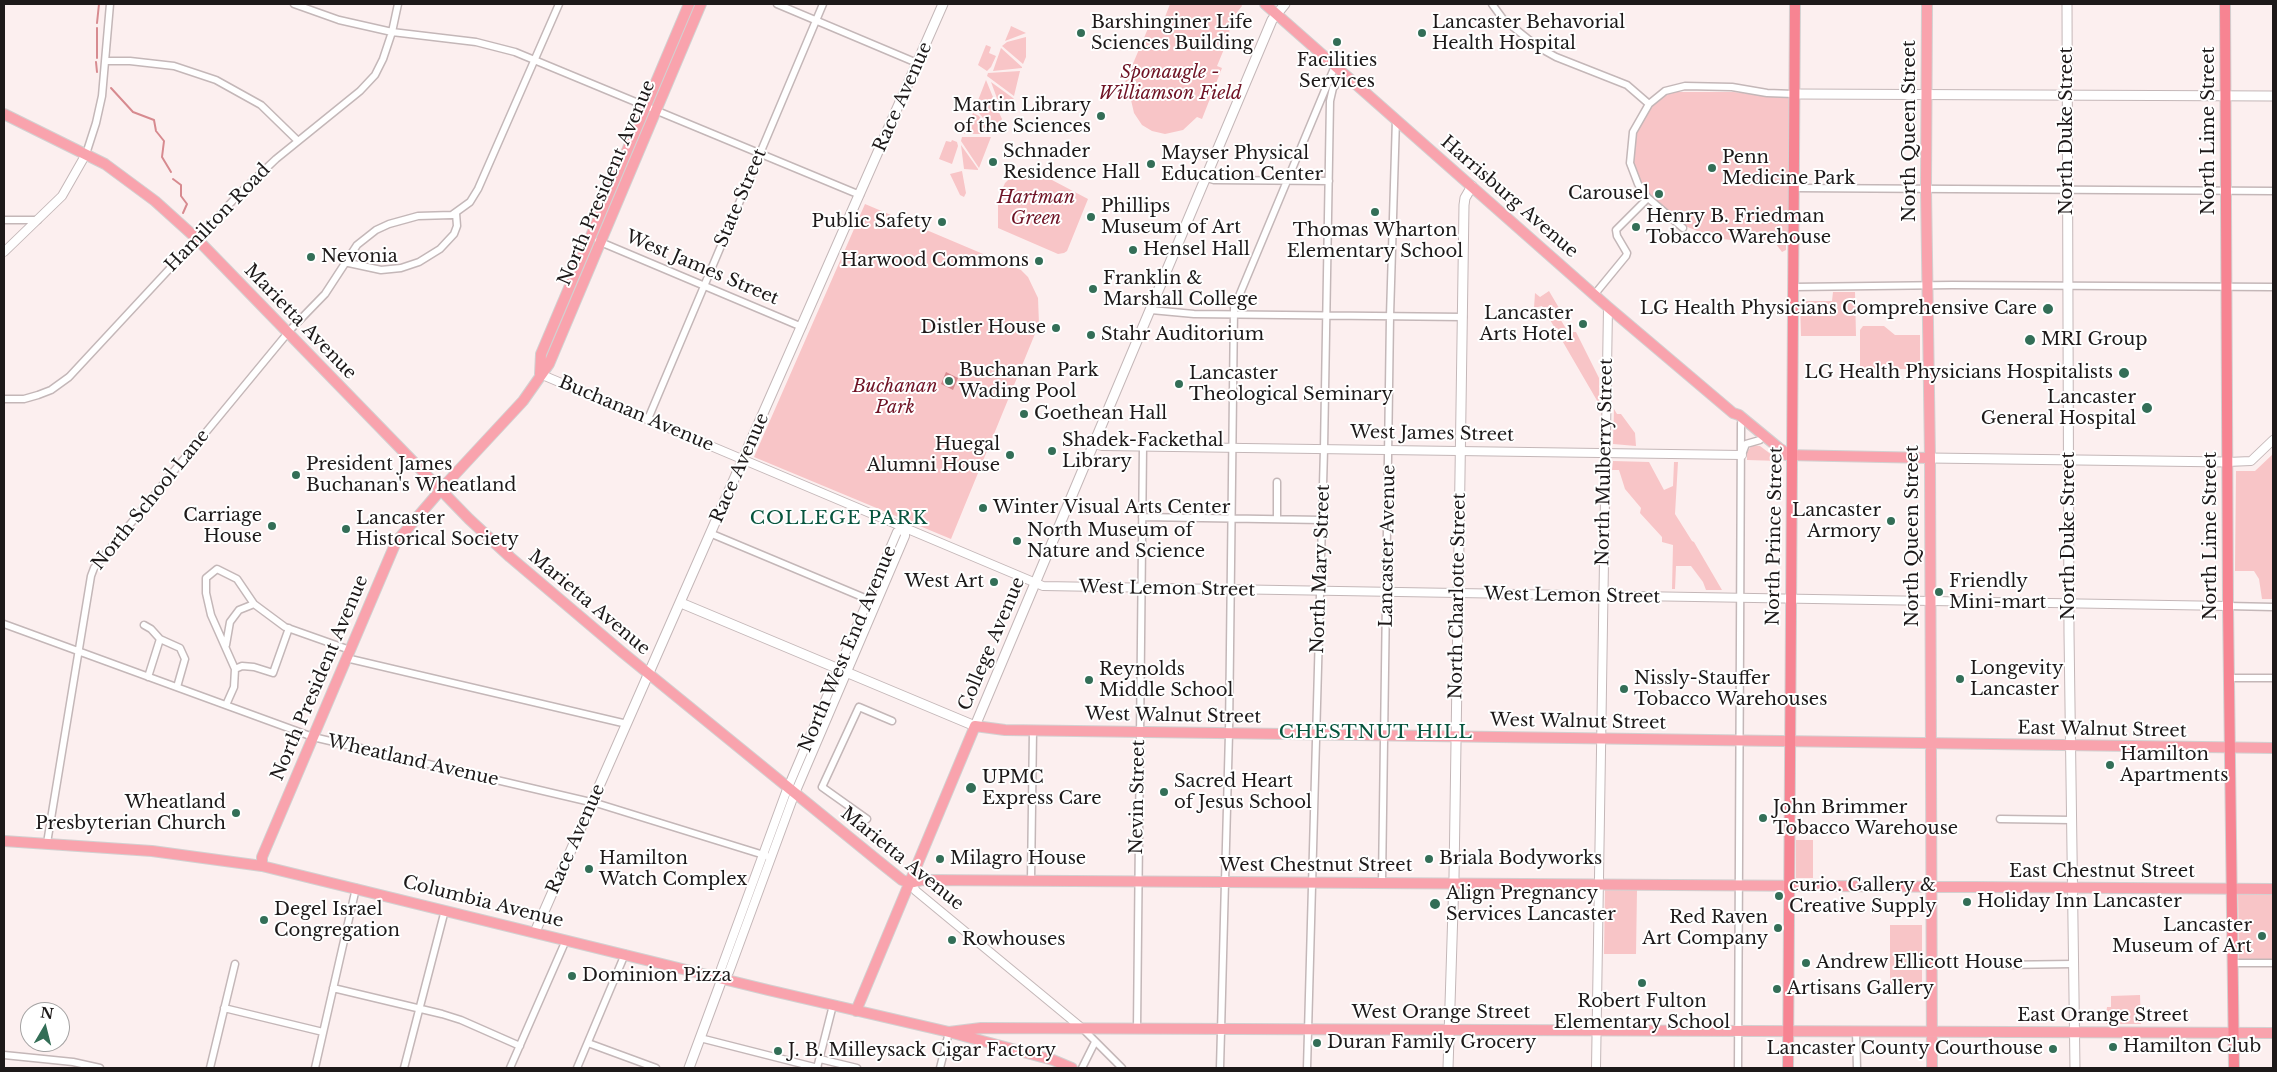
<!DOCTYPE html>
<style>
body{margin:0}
#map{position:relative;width:2277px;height:1072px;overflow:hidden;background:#fcefef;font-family:"Libre Baskerville",serif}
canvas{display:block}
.frame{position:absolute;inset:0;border:5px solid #1d1919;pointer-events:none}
.north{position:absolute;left:20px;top:1002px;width:50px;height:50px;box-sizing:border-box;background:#fff;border:1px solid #a5a3a3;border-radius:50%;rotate:8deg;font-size:14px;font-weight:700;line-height:20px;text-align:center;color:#1d1919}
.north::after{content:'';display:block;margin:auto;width:18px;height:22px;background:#336e57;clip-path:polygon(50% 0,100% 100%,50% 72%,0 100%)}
</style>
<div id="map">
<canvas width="2277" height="1072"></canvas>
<div class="frame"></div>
<div class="north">N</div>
</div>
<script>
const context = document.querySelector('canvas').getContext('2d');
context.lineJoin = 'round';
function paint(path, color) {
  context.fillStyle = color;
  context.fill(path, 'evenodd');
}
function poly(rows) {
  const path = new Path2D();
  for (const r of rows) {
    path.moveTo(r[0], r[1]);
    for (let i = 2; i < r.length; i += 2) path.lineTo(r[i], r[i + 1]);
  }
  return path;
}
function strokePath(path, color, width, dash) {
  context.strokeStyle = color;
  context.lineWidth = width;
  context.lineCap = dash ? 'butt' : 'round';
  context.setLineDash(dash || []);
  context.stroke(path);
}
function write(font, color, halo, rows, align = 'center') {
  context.font = font + ' "Libre Baskerville",serif';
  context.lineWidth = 4;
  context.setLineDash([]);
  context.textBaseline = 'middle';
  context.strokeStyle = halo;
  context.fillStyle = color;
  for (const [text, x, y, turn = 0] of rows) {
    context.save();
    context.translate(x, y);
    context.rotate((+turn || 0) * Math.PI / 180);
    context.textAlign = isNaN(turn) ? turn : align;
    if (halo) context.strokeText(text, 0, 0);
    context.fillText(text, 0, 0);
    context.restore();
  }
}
const green = poly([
 [1170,4,1241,4,1242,6,1230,21,1229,37,1217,66,1222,68,1202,119,1197,117,1183,130,1165,134,1152,131,1142,125,1134,113,1131,100,1120,94,1149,26,1160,30],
 [1011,26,1026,33,1005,41,1010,29],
 [1026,37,1026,57,1023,64,1002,46,1007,42],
 [986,45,991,47,989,53,996,56,991,67,987,71,978,65],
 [1001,48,1022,67,1022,68,993,71],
 [1020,71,1014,96,987,76,988,73],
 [986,80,995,102,981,104,977,103],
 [991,82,1013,98,1014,99,998,101],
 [1676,92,1733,92,1791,98,1790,237,1786,238,1786,250,1782,252,1773,240,1731,240,1715,238,1685,226,1649,195,1641,185,1632,164,1634,138,1644,114,1653,104,1668,94],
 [995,104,1002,119,995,132,979,113,981,107],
 [973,113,979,116,991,134,964,134],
 [962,137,991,137,979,168,961,141],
 [952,140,957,142,958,146,952,164,939,159,946,141,951,142],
 [961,145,978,169,978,170,964,169],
 [962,171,966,193,964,197,960,195,950,174],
 [1024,172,1052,180,1088,199,1067,251,1064,253,1058,254,998,228,998,199,1005,183,1012,176],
 [865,204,1021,270,1028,277,1038,298,1039,324,951,539,754,457],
 [1549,291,1562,313,1559,317,1568,332,1576,332,1599,378,1599,404,1542,306,1534,308,1535,293,1540,297],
 [1833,292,1855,292,1856,336,1801,336,1800,301,1832,301],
 [1863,326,1884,326,1895,335,1920,335,1920,369,1860,369,1860,330],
 [1614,409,1617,414,1621,414,1635,433,1636,446,1613,444],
 [1752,445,1760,446,1780,461,1747,460,1747,452],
 [2273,454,2273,599,2262,599,2259,579,2254,571,2235,571,2236,471,2255,471],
 [1613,461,1649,462,1664,490,1673,486,1674,462,1678,462,1675,514,1692,541,1694,542,1722,590,1706,590,1703,582,1691,566,1676,566,1675,589,1672,589,1673,545,1662,542,1662,537,1640,513,1641,508,1625,489,1619,470,1612,470],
 [1796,840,1813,840,1813,878,1796,878],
 [1605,890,1637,890,1636,954,1604,954],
 [2238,894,2273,894,2273,960,2239,961],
 [1890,925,1922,925,1922,988,1890,988],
 [2140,995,2141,1024,2106,1024,2109,1018,2106,1014,2107,1007,2111,1007,2111,996]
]);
const water = poly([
 [946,372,958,378,953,390,941,384]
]);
const stream = poly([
 [97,23,99,4],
 [97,28,97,58],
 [96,62,97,72],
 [111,88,133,112,154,120,156,131,164,141,162,157,171,172],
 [173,179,181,185,181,196,187,204,183,213]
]);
const minor = poly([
 [294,4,339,20,392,32,476,42,515,52,860,195],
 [777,4,917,63],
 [1492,4,1503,19,1538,47,1556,57,1627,85,1649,104],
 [105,61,130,61,174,66,216,80,261,105,298,141],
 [86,154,96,123,102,96,110,4],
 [1207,178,1214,180,1329,181],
 [1794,188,2273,191],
 [4,220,38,220],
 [1683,228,1648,198,1638,184,1630,163,1633,132,1649,104,1665,91,1685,86,1732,87,1767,93,1794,94],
 [598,241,802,327],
 [344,262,381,270,401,268,419,262,440,249,454,234,457,226,456,213],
 [1793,287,1952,285,2273,287],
 [1594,295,1626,256,1627,253,1617,236,1616,230,1648,198],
 [1151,310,1194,314,1463,317],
 [4,399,24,399,38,395,51,390,69,377,239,194,276,159,360,91,375,75,383,59,392,32,398,4],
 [648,419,823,4],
 [1743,452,1746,444,1760,440],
 [1142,517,1322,520],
 [1277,519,1277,482],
 [712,534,872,601],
 [2228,606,2273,607],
 [4,624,313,737,599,804,767,856],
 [144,625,151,629,160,639,180,648,185,659,177,687],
 [226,645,230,622,239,610,254,604],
 [346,658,627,724],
 [235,669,242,666,254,667,273,673,289,628],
 [148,677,160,639],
 [2229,678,2273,678],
 [226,705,234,687,235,669,211,615,206,593,206,578,217,569,237,579,254,604,285,627,350,650],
 [867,819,822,787,859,707,892,721],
 [2000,819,2071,820],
 [47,843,91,576,94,568,291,329,325,294,357,245,376,230,389,224,418,216,452,215,470,202,478,189,559,4],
 [1031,880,1033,730],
 [1382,882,1390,316,1396,119],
 [2233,963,2273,963],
 [1999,965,2073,964],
 [333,988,442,1014,461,1020,520,1046],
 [224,1008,323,1032],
 [1083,1029,1122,1068],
 [1137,1029,1143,446],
 [1856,1032,1857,1068],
 [700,1038,818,1068],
 [588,1043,656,1068],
 [4,1055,73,1062,100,1068],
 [820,1059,857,1068],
 [210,1068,235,964],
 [315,1068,356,888],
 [404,1068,445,910],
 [510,1068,566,940],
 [577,1068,625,954],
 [817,1068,833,1005],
 [940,1068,949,1032],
 [1082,1068,1095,1042],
 [1220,1068,1229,733,1234,308,1335,66],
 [1307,1068,1324,449,1330,101,1333,88,1345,74],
 [1738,1068,1741,423]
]);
const tertiary = poly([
 [4,252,62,196,86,154],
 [540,374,1043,586,2228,606],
 [1094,444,1102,446,1742,455],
 [2227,462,2251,461,2273,440],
 [910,883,916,891,1083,1029],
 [722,979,721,969,786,792,897,532,905,528],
 [722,979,729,972,793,798,905,536,905,528],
 [1596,1068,1608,307]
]);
const secondary = poly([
 [2067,4,2069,633,2075,1068],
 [1794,94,2273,96],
 [1930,458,2227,462],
 [681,603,975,726,1272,20,1285,4],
 [535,932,943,4],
 [689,1068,722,979],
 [1448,1068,1454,877,1464,205,1465,198,1472,186]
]);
const primary = poly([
 [1265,4,1608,307,1733,413,1739,415,1779,448,1792,456],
 [1927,4,1926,189,1930,458,1932,1068],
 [4,114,105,164,155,201,196,238,469,519,510,557,622,652,882,864,902,880,910,883],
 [540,374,541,354,689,4],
 [1786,455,1930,458],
 [4,841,152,851,262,866,768,990,949,1032,1053,1060,1072,1068],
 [262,866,262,857,396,542,445,485,523,401,549,364,701,4],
 [910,883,923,880,2273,889],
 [856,1011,975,726,1005,730,2273,748],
 [949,1032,981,1028,2273,1033]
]);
const trunk = poly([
 [2225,4,2228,606,2234,1068],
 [1788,1068,1795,4]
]);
const markers = [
 [1081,33,5,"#336e57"],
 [1422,33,5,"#336e57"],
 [1337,42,5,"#336e57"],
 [1101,116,5,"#336e57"],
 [993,162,5,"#336e57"],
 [1151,164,5,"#336e57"],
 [1712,168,5,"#336e57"],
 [1659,194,5,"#336e57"],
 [1375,212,5,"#336e57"],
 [1091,217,5,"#336e57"],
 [942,222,5,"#336e57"],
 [1636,227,5,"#336e57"],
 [1133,250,5,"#336e57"],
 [311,257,5,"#336e57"],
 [1039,261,5,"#336e57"],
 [1093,289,5,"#336e57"],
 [2048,309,6,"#336e57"],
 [1583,324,5,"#336e57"],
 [1056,328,5,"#336e57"],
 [1091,335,5,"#336e57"],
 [2030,340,6,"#336e57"],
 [2124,373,6,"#336e57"],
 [949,381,5,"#336e57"],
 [1179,384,5,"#336e57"],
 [2147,408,6,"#336e57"],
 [1024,414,5,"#336e57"],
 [1052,451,5,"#336e57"],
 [1010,455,5,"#336e57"],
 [296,475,5,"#336e57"],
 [983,508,5,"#336e57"],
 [1891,521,5,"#336e57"],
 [272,526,5,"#336e57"],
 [346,529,5,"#336e57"],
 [1017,541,5,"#336e57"],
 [994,582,5,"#336e57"],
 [1939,592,5,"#336e57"],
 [1960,679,5,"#336e57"],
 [1089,680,5,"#336e57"],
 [1624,689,5,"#336e57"],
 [2110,765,5,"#336e57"],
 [971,788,6,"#336e57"],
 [1164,792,5,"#336e57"],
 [236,813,5,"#336e57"],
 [1763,818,5,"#336e57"],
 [940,859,5,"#336e57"],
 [1429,859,5,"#336e57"],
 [589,869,5,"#336e57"],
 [1779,896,5,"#336e57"],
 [1967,902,5,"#336e57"],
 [1435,904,6,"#336e57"],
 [264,920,5,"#336e57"],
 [1778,928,5,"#336e57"],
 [2262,936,5,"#336e57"],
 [952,940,5,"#336e57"],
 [1806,963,5,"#336e57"],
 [572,976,5,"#336e57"],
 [1642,983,5,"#336e57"],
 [1777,989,5,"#336e57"],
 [1317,1043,5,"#336e57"],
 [2113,1047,5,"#336e57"],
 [2053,1049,5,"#336e57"],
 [778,1051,5,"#336e57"]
];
const poiNames = [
 ["Barshinginer Life",1091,23],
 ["Sciences Building",1091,44],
 ["Lancaster Behavorial",1432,23],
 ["Health Hospital",1432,44],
 ["Facilities",1337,61,"center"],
 ["Services",1337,82,"center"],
 ["Martin Library",1091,106,"right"],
 ["of the Sciences",1091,127,"right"],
 ["Schnader",1003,152],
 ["Residence Hall",1003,173],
 ["Mayser Physical",1161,154],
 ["Education Center",1161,175],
 ["Penn",1722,158],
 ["Medicine Park",1722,179],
 ["Carousel",1649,194,"right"],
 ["Phillips",1101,207],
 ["Museum of Art",1101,228],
 ["Henry B. Friedman",1646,217],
 ["Tobacco Warehouse",1646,238],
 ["Public Safety",932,222,"right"],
 ["Thomas Wharton",1375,231,"center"],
 ["Elementary School",1375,252,"center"],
 ["Hensel Hall",1143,250],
 ["Nevonia",321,257],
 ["Harwood Commons",1029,261,"right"],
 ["Franklin &",1103,279],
 ["Marshall College",1103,300],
 ["LG Health Physicians Comprehensive Care",2037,309,"right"],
 ["Lancaster",1573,314,"right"],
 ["Arts Hotel",1573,335,"right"],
 ["Distler House",1046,328,"right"],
 ["Stahr Auditorium",1101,335],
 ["MRI Group",2041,340],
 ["Buchanan Park",959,371],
 ["Wading Pool",959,392],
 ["LG Health Physicians Hospitalists",2113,373,"right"],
 ["Lancaster",1189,374],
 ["Theological Seminary",1189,395],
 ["Lancaster",2136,398,"right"],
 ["General Hospital",2136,419,"right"],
 ["Goethean Hall",1034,414],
 ["Shadek-Fackethal",1062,441],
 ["Library",1062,462],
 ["Huegal",1000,445,"right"],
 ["Alumni House",1000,466,"right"],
 ["President James",306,465],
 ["Buchanan's Wheatland",306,486],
 ["Winter Visual Arts Center",993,508],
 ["Lancaster",1881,511,"right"],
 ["Armory",1881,532,"right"],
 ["Carriage",262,516,"right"],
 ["House",262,537,"right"],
 ["Lancaster",356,519],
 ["Historical Society",356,540],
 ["North Museum of",1027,531],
 ["Nature and Science",1027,552],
 ["West Art",984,582,"right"],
 ["Friendly",1949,582],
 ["Mini-mart",1949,603],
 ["Longevity",1970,669],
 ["Lancaster",1970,690],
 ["Reynolds",1099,670],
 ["Middle School",1099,691],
 ["Nissly-Stauffer",1634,679],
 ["Tobacco Warehouses",1634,700],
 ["Hamilton",2120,755],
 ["Apartments",2120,776],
 ["UPMC",982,778],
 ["Express Care",982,799],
 ["Sacred Heart",1174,782],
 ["of Jesus School",1174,803],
 ["Wheatland",226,803,"right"],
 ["Presbyterian Church",226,824,"right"],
 ["John Brimmer",1773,808],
 ["Tobacco Warehouse",1773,829],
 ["Hamilton",599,859],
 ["Watch Complex",599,880],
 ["Milagro House",950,859],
 ["Briala Bodyworks",1439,859],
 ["curio. Gallery &",1789,886],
 ["Creative Supply",1789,907],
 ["Align Pregnancy",1446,894],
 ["Services Lancaster",1446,915],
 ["Holiday Inn Lancaster",1977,902],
 ["Degel Israel",274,910],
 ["Congregation",274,931],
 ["Red Raven",1768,918,"right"],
 ["Art Company",1768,939,"right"],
 ["Lancaster",2252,926,"right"],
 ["Museum of Art",2252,947,"right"],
 ["Rowhouses",962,940],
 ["Andrew Ellicott House",1816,963],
 ["Dominion Pizza",582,976],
 ["Artisans Gallery",1787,989],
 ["Robert Fulton",1642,1002,"center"],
 ["Elementary School",1642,1023,"center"],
 ["Duran Family Grocery",1327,1043],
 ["Hamilton Club",2123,1047],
 ["Lancaster County Courthouse",2043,1049,"right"],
 ["J. B. Milleysack Cigar Factory",788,1051]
];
const parkNames = [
 ["Sponaugle -",1170,73],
 ["Williamson Field",1170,94],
 ["Hartman",1036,198],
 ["Green",1036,219],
 ["Buchanan",895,387],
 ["Park",895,408]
];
const streetNames = [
 ["Race Avenue",903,97,-66],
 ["North Queen Street",1910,131,-90],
 ["North Duke Street",2067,131,-90],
 ["North Lime Street",2209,131,-90],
 ["North President Avenue",607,183,-67],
 ["Harrisburg Avenue",1509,197,41],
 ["State Street",741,198,-67],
 ["Hamilton Road",218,218,-46],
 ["West James Street",702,268,23],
 ["Marietta Avenue",300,322,46],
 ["Buchanan Avenue",636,414,23],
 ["West James Street",1432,434,1],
 ["North Mulberry Street",1605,462,-89],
 ["Race Avenue",740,468,-66],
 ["North School Lane",151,500,-51],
 ["North Prince Street",1775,536,-89],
 ["North Queen Street",1913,536,-90],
 ["North Duke Street",2069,536,-90],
 ["North Lime Street",2211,536,-90],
 ["Lancaster Avenue",1388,546,-89],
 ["North Mary Street",1321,569,-88],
 ["West Lemon Street",1167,589,1],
 ["North Charlotte Street",1458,596,-89],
 ["West Lemon Street",1572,596,1],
 ["Marietta Avenue",589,603,40],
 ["College Avenue",992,644,-67],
 ["North West End Avenue",848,649,-67],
 ["North President Avenue",320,678,-67],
 ["West Walnut Street",1173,716,1],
 ["West Walnut Street",1578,722,1],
 ["East Walnut Street",2102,730,1],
 ["Wheatland Avenue",413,761,13],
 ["Nevin Street",1138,797,-89],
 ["Race Avenue",576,839,-66],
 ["Marietta Avenue",902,859,39],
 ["West Chestnut Street",1316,866],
 ["East Chestnut Street",2102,872],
 ["Columbia Avenue",483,902,14],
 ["West Orange Street",1441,1013],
 ["East Orange Street",2103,1016]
];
const neighbourhoodNames = [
 ["COLLEGE PARK",839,519],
 ["CHESTNUT HILL",1376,733]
];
paint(green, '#f8c5c7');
paint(water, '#d78a8f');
strokePath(stream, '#d78a8f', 2);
strokePath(minor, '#c4b7b8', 9);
strokePath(tertiary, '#c4b7b8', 10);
strokePath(secondary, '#c4b7b8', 11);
strokePath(primary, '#d2d1d1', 12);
strokePath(trunk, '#d2d1d1', 12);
strokePath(minor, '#fff', 6);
strokePath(tertiary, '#fff', 8);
strokePath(secondary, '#fff', 9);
strokePath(primary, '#f9a3ad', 10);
strokePath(trunk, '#f78492', 10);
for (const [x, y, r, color] of markers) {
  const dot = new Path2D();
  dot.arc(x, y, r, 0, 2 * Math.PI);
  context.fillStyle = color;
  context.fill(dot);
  strokePath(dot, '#fff', 2);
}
write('18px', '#1d1919', '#fff', poiNames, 'left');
write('italic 18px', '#6f1325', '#fff', parkNames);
write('18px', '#1d1919', '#fff', streetNames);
context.letterSpacing = '1px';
write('19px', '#07543d', '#fff', neighbourhoodNames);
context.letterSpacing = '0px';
</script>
